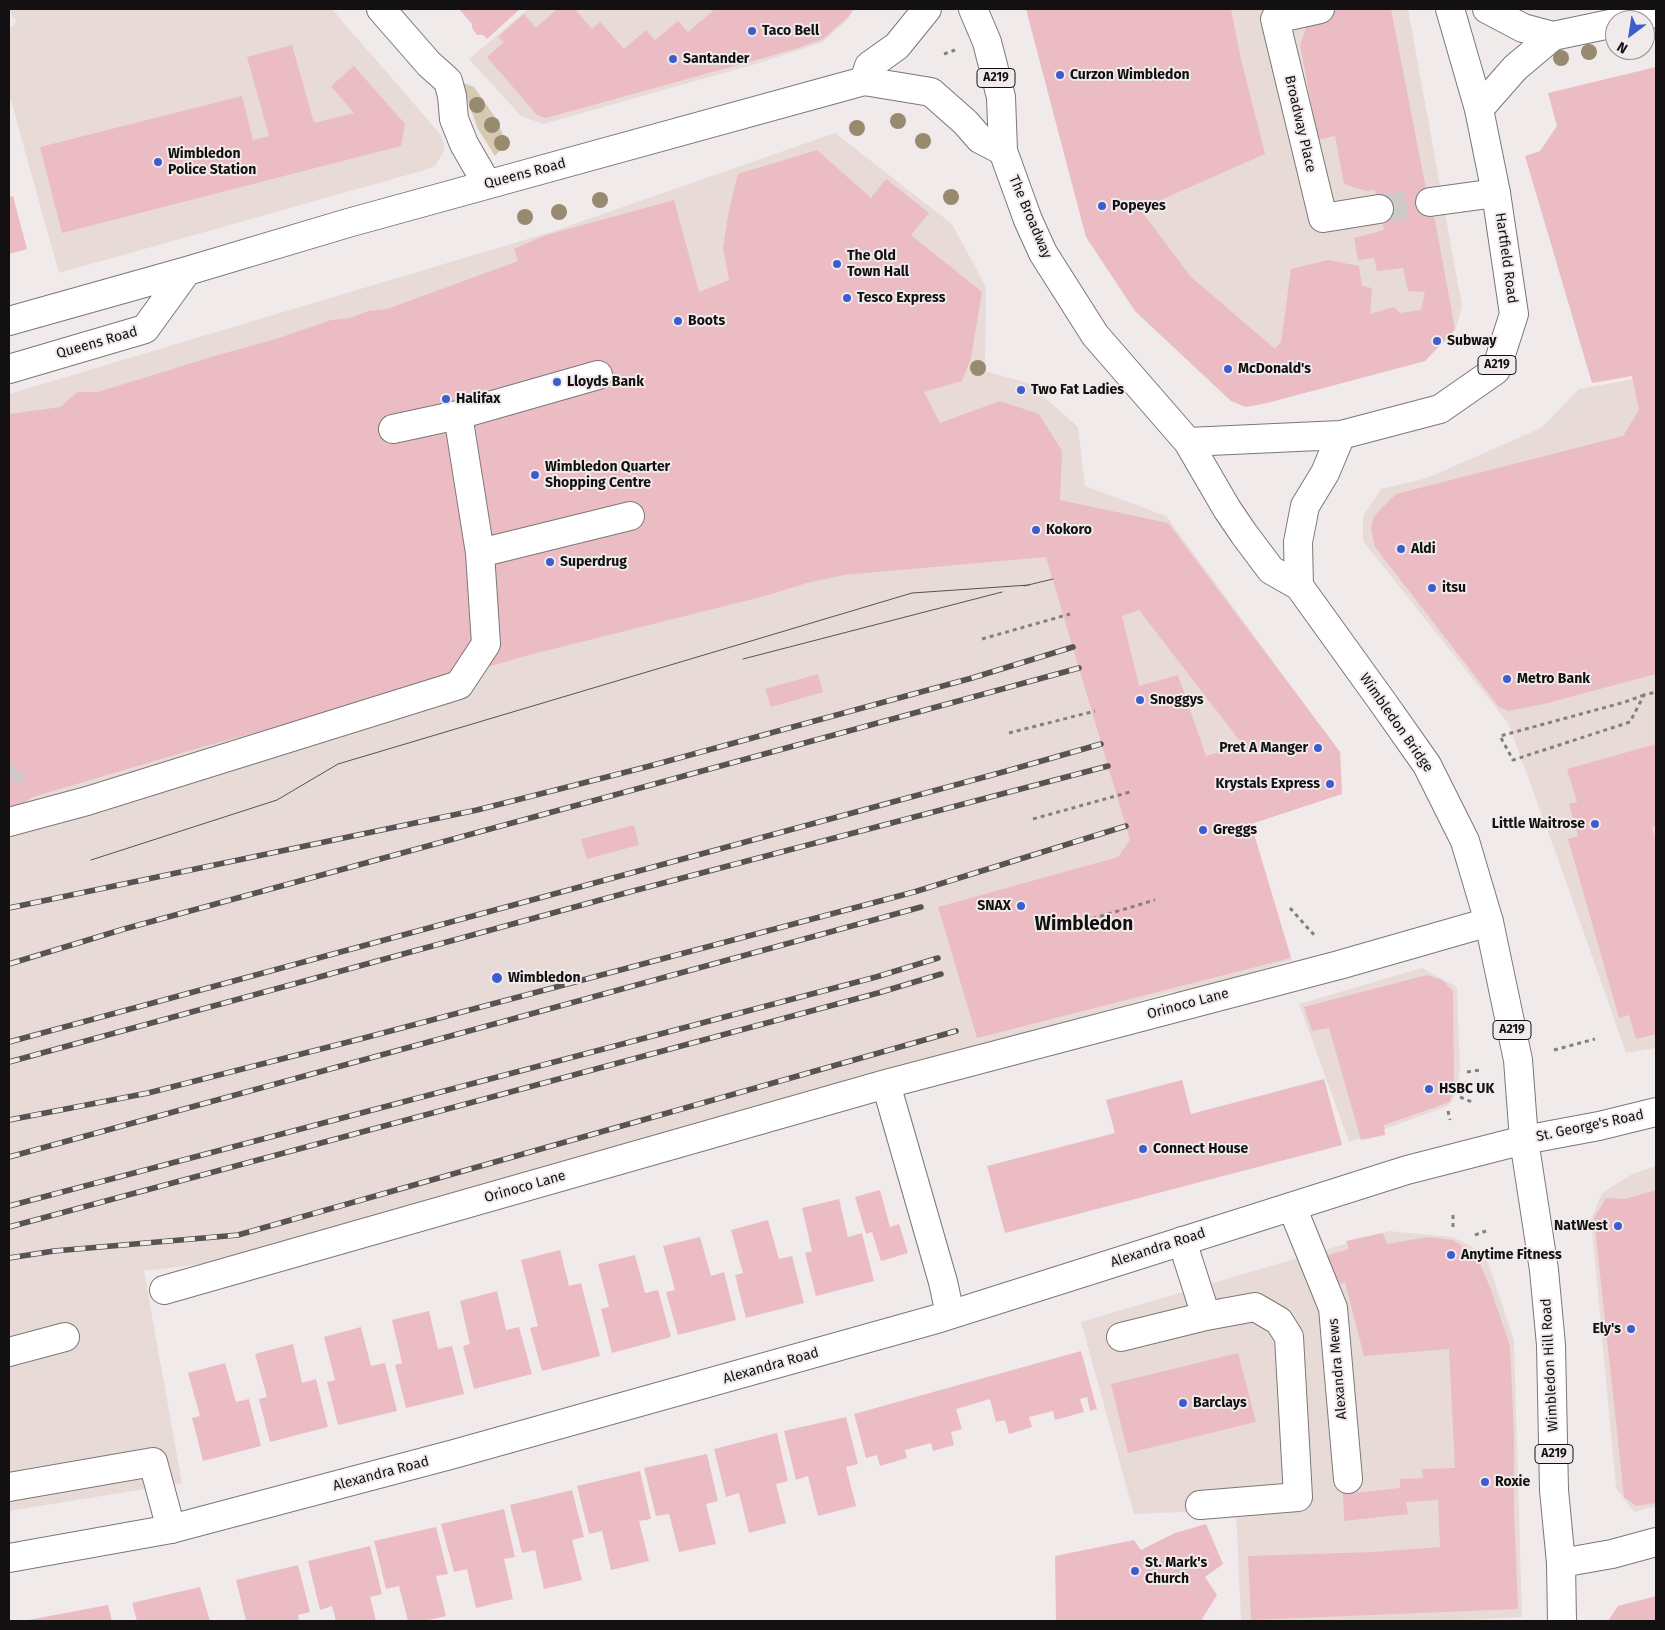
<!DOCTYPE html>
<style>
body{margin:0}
#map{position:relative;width:1665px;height:1630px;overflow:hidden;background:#f0ebea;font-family:"Fira Sans",sans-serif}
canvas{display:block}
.frame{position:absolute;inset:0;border:10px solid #121010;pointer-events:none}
.north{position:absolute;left:1605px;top:10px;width:50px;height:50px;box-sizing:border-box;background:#f0ebea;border:1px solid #979393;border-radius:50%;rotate:211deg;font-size:14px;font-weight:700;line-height:20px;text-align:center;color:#121010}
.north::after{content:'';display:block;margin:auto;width:18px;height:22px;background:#3d5cce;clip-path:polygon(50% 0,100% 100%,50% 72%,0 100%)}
</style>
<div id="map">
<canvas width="1665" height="1630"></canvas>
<div class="frame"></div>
<div class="north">N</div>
</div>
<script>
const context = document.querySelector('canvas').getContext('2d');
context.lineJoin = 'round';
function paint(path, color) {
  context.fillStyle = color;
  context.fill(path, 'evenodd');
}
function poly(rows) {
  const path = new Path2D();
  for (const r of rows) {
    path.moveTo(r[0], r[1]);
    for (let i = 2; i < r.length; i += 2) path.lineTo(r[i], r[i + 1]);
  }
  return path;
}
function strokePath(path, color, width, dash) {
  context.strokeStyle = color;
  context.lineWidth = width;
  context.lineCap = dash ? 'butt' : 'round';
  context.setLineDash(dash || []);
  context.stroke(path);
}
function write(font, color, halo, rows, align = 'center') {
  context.font = font + ' "Fira Sans",sans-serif';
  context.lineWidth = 4;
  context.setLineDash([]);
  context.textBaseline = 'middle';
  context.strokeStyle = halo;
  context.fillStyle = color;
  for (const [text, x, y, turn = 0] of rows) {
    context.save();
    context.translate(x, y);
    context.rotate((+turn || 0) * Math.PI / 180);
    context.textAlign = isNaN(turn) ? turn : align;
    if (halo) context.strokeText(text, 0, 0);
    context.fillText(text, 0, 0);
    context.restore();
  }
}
const built = poly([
 [9,9,332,9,440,134,444,143,444,151,435,166,425,170,59,273,9,94,9,29,17,22,9,12],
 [528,9,855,9,847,20,823,42,756,64,543,124,521,116,469,59],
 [1026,9,1408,9,1462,306,1456,328,1425,361,1267,403,1246,407,1231,401,1135,311,1086,237],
 [835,133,952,224,986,287,985,371,1028,383,1078,427,1085,486,1166,516,1340,752,1342,794,1251,824,1292,960,1176,996,1174,991,242,1259,144,1271,182,1483,9,1511,9,394,551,232],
 [1656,375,1656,1048,1626,1053,1559,862,1508,723,1363,541,1363,516,1381,489,1427,478,1541,428,1579,389],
 [1422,968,1457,987,1460,1069,1457,1093,1448,1106,1349,1142,1299,1004],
 [1656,1166,1656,1506,1634,1512,1616,1488,1591,1219,1602,1193,1632,1174],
 [1389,1231,1453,1237,1473,1247,1488,1262,1514,1340,1522,1617,1449,1621,1241,1621,1236,1510,1134,1514,1081,1322]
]);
const green = poly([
 [461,82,474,87,495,117,507,143,495,156,478,129]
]);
const building = poly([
 [459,9,520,9,487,39,483,35,477,35,472,28,472,24],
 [557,9,575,9,592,29,600,22,624,49,646,30,655,40,678,21,688,32,713,11,712,9,853,9,849,16,823,39,792,50,546,118,537,115,487,57,504,42,498,37,524,14,536,28],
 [1026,9,1231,9,1241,59,1265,154,1140,209,1191,277,1275,349,1281,342,1291,269,1328,260,1359,266,1362,286,1372,288,1370,314,1394,307,1400,313,1421,310,1425,292,1408,291,1403,268,1377,271,1374,258,1358,260,1354,238,1384,230,1375,190,1366,191,1344,184,1335,136,1318,140,1300,45,1311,14,1337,9,1391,9,1424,179,1436,225,1455,330,1425,361,1267,403,1246,407,1231,401,1135,311,1086,237],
 [292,45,314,123,354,113,331,86,354,66,405,124,401,146,62,233,40,147,242,96,253,140,269,136,247,57],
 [1656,67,1656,674,1544,704,1508,711,1499,707,1375,547,1371,529,1374,516,1396,494,1623,436,1639,410,1632,376,1592,383,1525,156,1540,151,1557,126,1548,93],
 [817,150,871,198,886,179,929,213,911,235,982,292,971,358,962,381,924,392,940,423,1000,401,1039,414,1062,451,1060,500,1168,523,1340,752,1342,794,1251,824,1291,958,977,1038,938,907,1118,857,1130,840,1046,557,844,575,807,583,765,596,529,655,321,715,195,749,33,797,9,811,9,414,61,407,77,392,98,392,218,355,279,338,331,320,350,318,368,311,387,309,518,261,514,249,546,235,674,200,699,292,729,280,723,248,729,210,738,174],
 [1139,610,1243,745,1206,756,1178,675,1139,686,1122,616],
 [13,196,27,249,9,254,9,197],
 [818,674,823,692,771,707,765,689],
 [1656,744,1656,826,1652,827,1656,842,1656,1034,1636,1039,1629,1015,1619,1018,1568,839,1578,836,1569,804,1577,802,1567,769],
 [634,825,639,845,587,859,581,839],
 [1427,975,1442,980,1453,991,1454,1087,1450,1102,1384,1125,1385,1135,1361,1140,1329,1028,1312,1031,1304,1007],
 [1324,1079,1342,1145,1005,1233,987,1166,1115,1133,1106,1100,1182,1080,1191,1114],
 [880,1190,890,1227,899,1224,908,1253,881,1261,872,1232,866,1234,855,1197],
 [1656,1190,1656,1503,1636,1506,1624,1497,1594,1218,1606,1198,1625,1199],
 [839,1199,848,1237,862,1233,874,1281,816,1296,805,1253,812,1251,802,1208],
 [768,1220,779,1259,792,1256,804,1303,746,1318,735,1275,743,1273,731,1230],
 [1383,1233,1387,1244,1428,1237,1453,1240,1477,1256,1491,1290,1510,1346,1514,1435,1514,1510,1518,1609,1251,1620,1248,1556,1374,1552,1440,1547,1438,1500,1406,1502,1408,1514,1344,1521,1343,1494,1400,1488,1400,1479,1423,1478,1422,1469,1455,1468,1449,1349,1364,1356,1345,1282,1337,1285,1325,1256,1349,1249,1346,1241],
 [700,1237,711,1276,724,1272,736,1320,678,1335,666,1292,675,1290,663,1246],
 [560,1250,569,1286,581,1283,600,1356,542,1371,530,1328,538,1326,521,1260],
 [635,1255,645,1293,658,1290,671,1337,612,1353,601,1309,609,1307,598,1264],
 [497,1291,506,1330,519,1327,532,1374,474,1389,463,1346,470,1344,460,1301],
 [429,1311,438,1349,452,1346,464,1394,406,1408,395,1365,402,1363,392,1320],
 [361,1327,371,1366,385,1363,397,1411,338,1425,327,1382,335,1380,324,1337],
 [293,1344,302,1383,316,1379,328,1427,270,1442,259,1399,267,1397,255,1354],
 [1081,1351,1097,1409,1090,1411,1087,1397,1080,1399,1084,1412,1055,1420,1053,1411,1029,1417,1032,1427,1009,1434,1005,1420,996,1422,990,1399,956,1409,962,1429,951,1432,954,1445,933,1451,931,1443,905,1450,907,1458,880,1466,877,1455,866,1458,854,1414],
 [1238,1353,1256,1422,1128,1453,1111,1384],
 [225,1363,236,1402,249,1399,261,1446,203,1461,192,1418,200,1416,188,1373],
 [846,1417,858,1464,846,1467,856,1506,818,1516,808,1476,796,1480,784,1431],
 [777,1433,788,1481,776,1484,786,1523,749,1533,739,1493,726,1497,714,1449],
 [707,1454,718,1501,706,1504,716,1544,679,1552,669,1514,656,1516,644,1468],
 [640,1471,651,1519,639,1521,649,1561,611,1570,602,1531,589,1534,577,1486],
 [572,1490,584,1537,572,1540,582,1580,544,1589,535,1550,522,1553,510,1505],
 [504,1509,515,1557,504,1559,513,1599,476,1608,467,1569,454,1572,441,1524],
 [1206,1524,1223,1564,1205,1577,1217,1595,1202,1619,1207,1621,1056,1621,1055,1556,1134,1540,1141,1550,1175,1533],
 [436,1527,448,1574,436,1576,446,1616,424,1621,408,1621,399,1586,386,1589,374,1541],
 [370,1546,382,1594,370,1597,376,1621,336,1621,332,1606,320,1610,308,1561],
 [298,1565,310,1612,298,1615,299,1621,246,1621,236,1580],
 [200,1587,210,1621,137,1621,132,1603],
 [1656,1596,1656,1621,1608,1621,1618,1606],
 [108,1605,112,1621,28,1621,28,1620]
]);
const minorTunnel = poly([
 [1379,209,1430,202],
 [9,775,16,768]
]);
const path = poly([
 [944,54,955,50],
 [982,639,1070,614],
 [1644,695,1625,702,1500,736,1513,760,1630,722,1644,695,1656,692],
 [1009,733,1095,711],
 [1033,819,1130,792],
 [1290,908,1315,936],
 [1054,930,1155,900],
 [1554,1050,1595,1039],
 [1467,1072,1480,1070],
 [1460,1097,1472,1102],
 [1448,1111,1450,1120],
 [1453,1227,1453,1213],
 [1475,1235,1486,1231]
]);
const minor = poly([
 [381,9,429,64,448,81,452,96,454,119,464,144,487,184],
 [1320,9,1275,19,1323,218,1379,209],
 [1487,9,1523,28,1553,36,1615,23],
 [1628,20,1656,13],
 [864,81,869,66,897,46,927,9],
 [1479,109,1515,68,1553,36],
 [1430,202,1496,193],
 [9,321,187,271,348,223,864,81,931,92,965,122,980,139,1003,151],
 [9,369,145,329,187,271],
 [393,429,458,415],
 [480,553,630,516],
 [9,822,87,801,459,685,486,644,480,553,458,415,598,375],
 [886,1084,943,1282,950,1314],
 [1292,1207,1333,1308,1348,1479],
 [1182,1241,1206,1316,1255,1307,1279,1321,1289,1337,1298,1497,1200,1505],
 [164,1290,886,1084,1339,965,1489,922],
 [1121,1337,1206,1316],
 [9,1352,65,1337],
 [9,1487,153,1462,171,1529]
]);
const major = poly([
 [973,9,987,42,1001,97,1003,151,1028,220,1043,253,1095,335,1188,442,1227,509,1244,534,1271,570,1299,586,1384,704,1427,765,1465,841,1489,922,1518,1060,1524,1140,1544,1270,1551,1345,1554,1490,1561,1563,1562,1621],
 [1188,442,1341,435,1440,409,1496,370,1514,314,1496,193,1479,109,1450,9],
 [1299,586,1298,542,1305,506,1325,473,1341,435],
 [9,1558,171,1529,454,1454,940,1318,1407,1170,1524,1140,1599,1126,1656,1112],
 [1561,1563,1612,1554,1656,1542]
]);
const tram = poly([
 [1024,586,1053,579],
 [743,659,1002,592],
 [91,860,277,800,338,764,912,593,1029,585]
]);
const rail = poly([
 [9,908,477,810,646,767,972,678,1073,647],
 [9,964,124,929,1079,668],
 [9,1042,1003,772,1101,744],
 [9,1062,633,891,1108,766],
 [9,1120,148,1093,364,1038,914,892,1126,826],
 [9,1157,921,907],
 [9,1206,876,977,938,958],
 [9,1227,878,993,941,974],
 [9,1258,54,1251,238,1235,956,1031]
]);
const trees = [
 [1589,52],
 [1561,58],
 [477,105],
 [898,121],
 [492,125],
 [857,128],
 [923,141],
 [502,143],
 [951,197],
 [600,200],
 [559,212],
 [525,217],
 [978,368]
];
const markers = [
 [752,31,5,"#3d5cce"],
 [673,59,5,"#3d5cce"],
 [1060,75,5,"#3d5cce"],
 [158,162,5,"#3d5cce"],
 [1102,206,5,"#3d5cce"],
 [837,264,5,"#3d5cce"],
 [847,298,5,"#3d5cce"],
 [678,321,5,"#3d5cce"],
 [1437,341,5,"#3d5cce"],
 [1228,369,5,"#3d5cce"],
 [557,382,5,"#3d5cce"],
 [1021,390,5,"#3d5cce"],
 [446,399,5,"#3d5cce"],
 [535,475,5,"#3d5cce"],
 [1036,530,5,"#3d5cce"],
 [1401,549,5,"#3d5cce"],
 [550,562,5,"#3d5cce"],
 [1432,588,5,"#3d5cce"],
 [1507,679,5,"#3d5cce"],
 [1140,700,5,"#3d5cce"],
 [1318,748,5,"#3d5cce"],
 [1330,784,5,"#3d5cce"],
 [1595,824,5,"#3d5cce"],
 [1203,830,5,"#3d5cce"],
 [1021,906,5,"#3d5cce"],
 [497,978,6,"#3d5cce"],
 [1429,1089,5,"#3d5cce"],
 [1143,1149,5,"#3d5cce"],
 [1618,1226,5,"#3d5cce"],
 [1451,1255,5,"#3d5cce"],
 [1631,1329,5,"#3d5cce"],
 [1183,1403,5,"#3d5cce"],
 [1485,1482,5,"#3d5cce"],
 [1135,1571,5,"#3d5cce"]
];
const shields = [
 [996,78,38],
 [1497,365,38],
 [1512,1030,38],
 [1554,1454,38]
];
const shieldNames = [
 ["A219",996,78],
 ["A219",1497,365],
 ["A219",1512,1030],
 ["A219",1554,1454]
];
const poiNames = [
 ["Taco Bell",762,31],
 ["Santander",683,59],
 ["Curzon Wimbledon",1070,75],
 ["Wimbledon",168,154],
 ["Police Station",168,170],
 ["Popeyes",1112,206],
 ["The Old",847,256],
 ["Town Hall",847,272],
 ["Tesco Express",857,298],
 ["Boots",688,321],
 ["Subway",1447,341],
 ["McDonald's",1238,369],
 ["Lloyds Bank",567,382],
 ["Two Fat Ladies",1031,390],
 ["Halifax",456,399],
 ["Wimbledon Quarter",545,467],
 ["Shopping Centre",545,483],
 ["Kokoro",1046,530],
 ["Aldi",1411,549],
 ["Superdrug",560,562],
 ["itsu",1442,588],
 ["Metro Bank",1517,679],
 ["Snoggys",1150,700],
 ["Pret A Manger",1308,748,"right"],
 ["Krystals Express",1320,784,"right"],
 ["Little Waitrose",1585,824,"right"],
 ["Greggs",1213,830],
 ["SNAX",1011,906,"right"],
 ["Wimbledon",508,978],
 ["HSBC UK",1439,1089],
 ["Connect House",1153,1149],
 ["NatWest",1608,1226,"right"],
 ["Anytime Fitness",1461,1255],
 ["Ely's",1621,1329,"right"],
 ["Barclays",1193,1403],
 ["Roxie",1495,1482],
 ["St. Mark's",1145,1563],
 ["Church",1145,1579]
];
const streetNames = [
 ["Broadway Place",1300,124,77],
 ["Queens Road",525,174,-15],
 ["The Broadway",1030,217,67],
 ["Hartfield Road",1506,258,82],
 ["Queens Road",97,343,-16],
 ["Wimbledon Bridge",1396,723,55],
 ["Orinoco Lane",1188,1004,-15],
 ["St. George's Road",1590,1126,-12],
 ["Orinoco Lane",525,1187,-16],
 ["Alexandra Road",1158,1248,-18],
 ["Wimbledon Hill Road",1550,1365,-93],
 ["Alexandra Road",771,1366,-16],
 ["Alexandra Mews",1338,1369,-95],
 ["Alexandra Road",381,1474,-15]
];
const districtNames = [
 ["Wimbledon",1084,925]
];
paint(built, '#e8dbd7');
paint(green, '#d6cab3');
paint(building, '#ebbcc3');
strokePath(minorTunnel, '#cfcac9', 28, [28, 14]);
strokePath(minor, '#7b7776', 30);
strokePath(major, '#7b7776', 30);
strokePath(path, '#848080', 3, [4, 4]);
strokePath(minor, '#fff', 28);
strokePath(major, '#fff', 28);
strokePath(tram, '#565352', 1);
strokePath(rail, '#565352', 5.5);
strokePath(rail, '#f0ebea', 4, [11]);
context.fillStyle = '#978a6f';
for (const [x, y] of trees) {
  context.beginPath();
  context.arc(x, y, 8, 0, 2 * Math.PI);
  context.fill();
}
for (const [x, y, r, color] of markers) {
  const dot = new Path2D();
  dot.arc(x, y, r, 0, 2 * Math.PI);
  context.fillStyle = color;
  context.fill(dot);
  strokePath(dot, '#f0ebea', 2);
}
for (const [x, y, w] of shields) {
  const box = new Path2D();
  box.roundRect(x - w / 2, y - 9.5, w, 19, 4);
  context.fillStyle = '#f0ebea';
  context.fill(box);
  strokePath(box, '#121010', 1);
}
write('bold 12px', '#121010', null, shieldNames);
write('bold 14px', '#121010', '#f0ebea', poiNames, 'left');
write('14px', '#121010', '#f0ebea', streetNames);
write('bold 19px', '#121010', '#f0ebea', districtNames);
</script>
